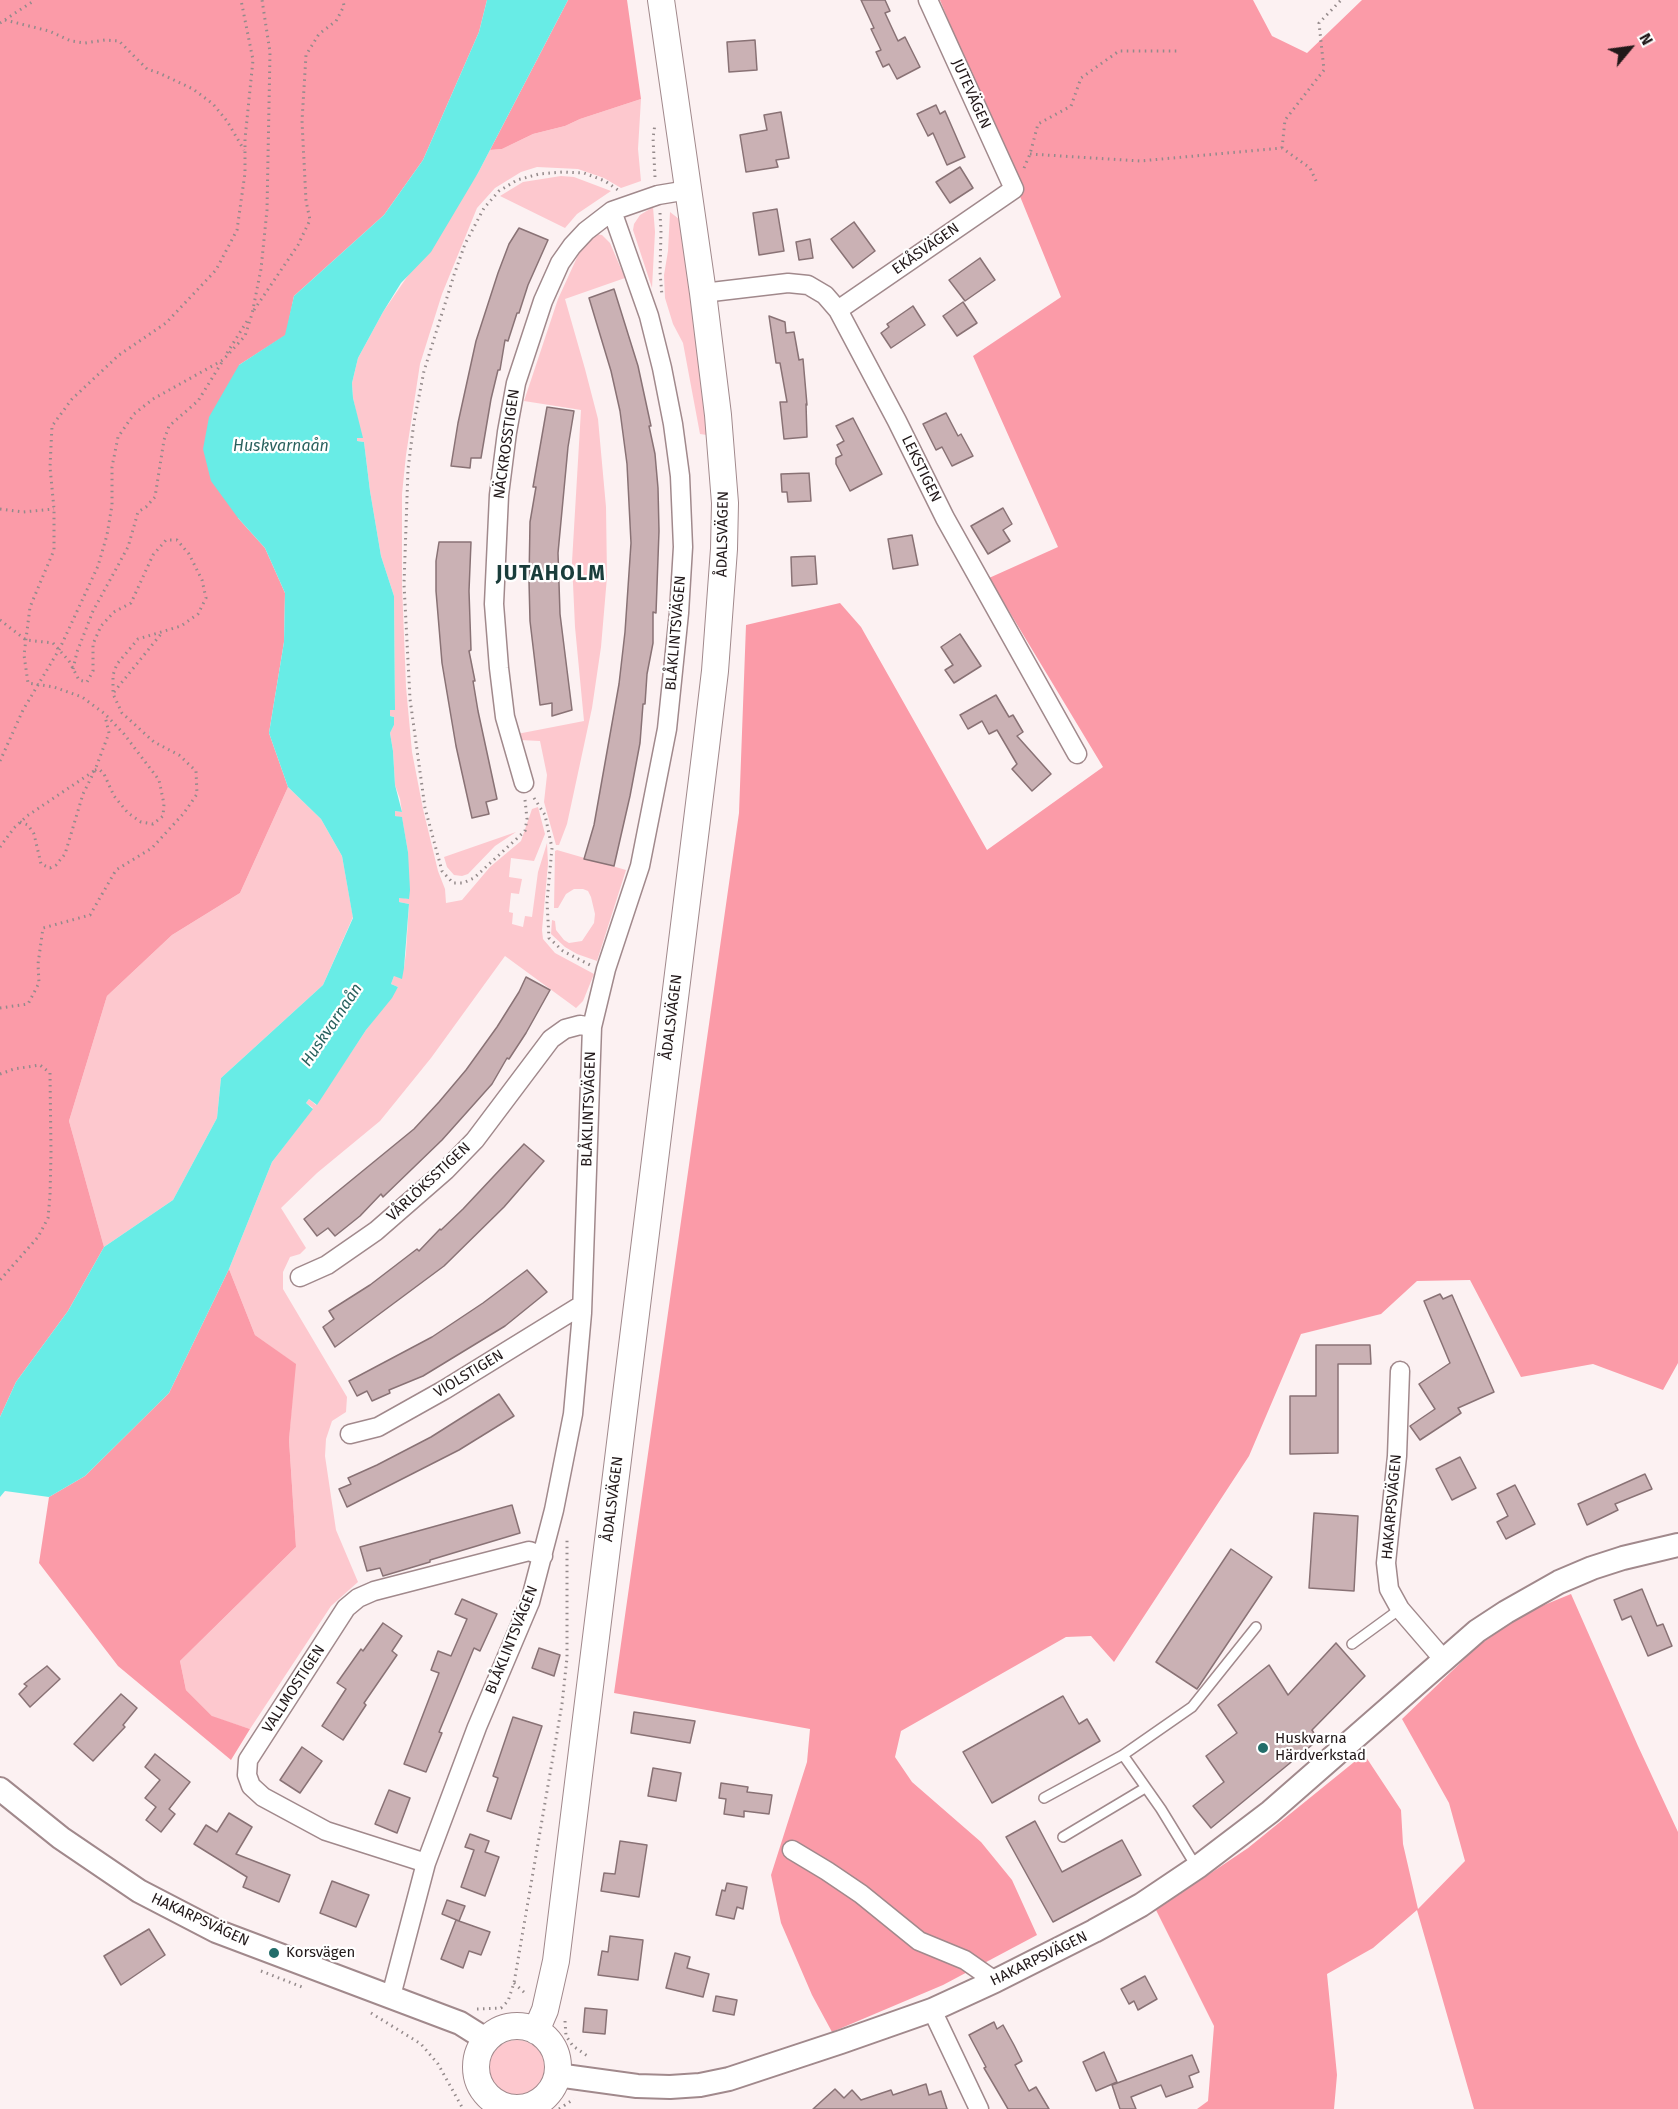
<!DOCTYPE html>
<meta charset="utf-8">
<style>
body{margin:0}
#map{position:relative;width:1678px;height:2109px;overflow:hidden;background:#fcf1f2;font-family:"Fira Sans",sans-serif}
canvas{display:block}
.north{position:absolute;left:1600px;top:18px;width:60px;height:60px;-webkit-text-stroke:4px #fff;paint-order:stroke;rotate:61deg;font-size:16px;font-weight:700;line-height:24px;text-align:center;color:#211819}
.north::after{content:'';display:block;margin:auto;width:21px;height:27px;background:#211819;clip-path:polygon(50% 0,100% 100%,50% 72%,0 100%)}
</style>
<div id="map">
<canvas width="1678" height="2109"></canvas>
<div class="north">N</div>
</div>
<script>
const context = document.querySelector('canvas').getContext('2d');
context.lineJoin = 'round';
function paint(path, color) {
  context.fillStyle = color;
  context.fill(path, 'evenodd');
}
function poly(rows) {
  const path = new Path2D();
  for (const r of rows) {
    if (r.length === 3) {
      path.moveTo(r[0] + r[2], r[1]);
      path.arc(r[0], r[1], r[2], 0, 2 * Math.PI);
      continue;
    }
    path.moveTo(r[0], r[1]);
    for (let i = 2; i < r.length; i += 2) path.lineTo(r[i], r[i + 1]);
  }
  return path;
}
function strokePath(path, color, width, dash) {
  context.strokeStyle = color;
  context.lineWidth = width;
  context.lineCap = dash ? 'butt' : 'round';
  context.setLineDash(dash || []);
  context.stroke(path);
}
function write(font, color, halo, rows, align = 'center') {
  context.font = font + ' "Fira Sans",sans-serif';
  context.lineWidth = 4.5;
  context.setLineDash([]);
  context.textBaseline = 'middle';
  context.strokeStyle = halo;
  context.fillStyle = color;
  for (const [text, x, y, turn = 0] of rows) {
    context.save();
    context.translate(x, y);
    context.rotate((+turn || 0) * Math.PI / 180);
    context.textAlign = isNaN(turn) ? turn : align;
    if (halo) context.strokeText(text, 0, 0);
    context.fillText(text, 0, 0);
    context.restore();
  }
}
const green = poly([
 [641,99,638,149,641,181,621,188,604,178,578,169,537,167,521,172,495,188,477,208,442,294,420,364,406,455,402,494,402,585,406,687,412,752,423,809,438,871,445,889,446,903,462,900,490,867,521,841,532,809,538,807,545,834,534,861,511,858,509,877,522,879,519,894,511,893,509,912,513,913,512,924,523,927,525,916,532,917,538,872,547,843,548,864,542,930,543,939,555,953,594,974,583,1001,576,1008,505,956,431,1058,380,1121,317,1173,281,1208,306,1248,300,1254,290,1257,283,1272,283,1289,347,1397,346,1412,332,1421,326,1439,325,1456,336,1530,358,1582,331,1606,250,1729,213,1717,186,1690,180,1661,296,1547,289,1440,295,1364,255,1335,229,1269,272,1162,313,1108,306,1103,309,1099,316,1105,366,1030,398,987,391,984,394,976,404,968,406,952,409,904,399,902,399,897,408,899,408,852,402,818,395,816,395,811,402,812,400,799,395,785,393,751,390,733,394,725,394,717,390,716,390,710,395,710,394,596,381,556,370,491,364,442,357,441,357,437,362,438,353,398,352,383,358,358,383,312,478,173,490,150,502,149,533,134,565,126,580,119],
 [561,176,574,177,611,191,577,214,565,228,500,196,523,182],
 [653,207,655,232,652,288,633,230,634,224,640,215],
 [670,212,679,219,688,263,707,435,700,434,683,343,673,324,665,298,664,275,668,251],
 [595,234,602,235,610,243,625,278,565,299,585,369,598,419,606,507,607,577,601,647,592,708,567,824,559,845,556,845,544,802,547,775,540,741,520,740,517,734,584,721,575,627,572,562,581,410,524,401,558,299,585,240],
 [288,787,321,819,342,856,353,917,323,985,221,1078,217,1118,173,1200,104,1247,69,1121,107,996,172,935,240,893],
 [516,832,495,846,468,874,462,876,454,875,447,867,444,857],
 [557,850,626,870,597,961,577,954,565,947,551,934,552,920,555,921,556,930,564,940,569,943,582,941,594,923,595,914,591,897,588,891,583,889,574,889,566,894,558,908,554,908,555,851],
 [517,2068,28]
]);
const forest = poly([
 [0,0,487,0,479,32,423,160,384,215,294,296,286,335,239,365,238,518,265,548,285,593,284,642,269,733,288,787,240,893,172,935,107,996,69,1121,104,1247,68,1311,16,1382,0,1417],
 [568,0,627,0,641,99,580,119,565,126,533,134,502,149,490,150],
 [940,0,1253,0,1272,36,1307,53,1362,0,1678,0,1678,1363,1663,1390,1593,1364,1521,1377,1470,1280,1417,1281,1381,1314,1301,1334,1249,1456,1114,1662,1091,1636,1066,1637,901,1731,895,1757,912,1782,981,1842,1012,1880,1037,1935,943,1985,832,2032,812,1995,781,1923,771,1875,807,1762,810,1729,614,1693,739,813,746,625,840,603,861,627,987,850,1103,767,989,578,1058,547,973,356,1061,297],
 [229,1269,255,1335,296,1364,289,1440,296,1547,180,1661,186,1690,212,1716,250,1729,231,1760,118,1666,39,1563,49,1497,85,1476,169,1393],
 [1571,1594,1638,1746,1678,1832,1678,2109,1474,2109,1417,1910,1373,1948,1327,1974,1337,2075,1334,2109,1197,2109,1208,2101,1214,2026,1156,1910,1248,1848,1364,1754,1401,1810,1403,1844,1418,1909,1465,1861,1449,1803,1402,1719,1479,1645,1527,1612]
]);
const water = poly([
 [487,0,568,0,478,173,431,252,401,283,383,312,358,358,352,383,353,398,363,438,357,438,357,441,364,442,370,491,381,556,394,596,395,710,390,710,390,716,394,717,394,725,390,733,393,751,395,785,402,812,395,811,395,816,402,817,408,852,410,890,409,899,399,898,399,902,409,904,404,968,402,979,394,976,391,984,398,987,392,998,366,1030,317,1105,309,1099,306,1103,313,1109,272,1162,229,1269,169,1393,85,1476,49,1497,5,1491,0,1497,0,1417,16,1382,68,1311,104,1247,173,1200,217,1118,221,1078,323,985,353,918,342,856,321,819,288,787,269,733,284,642,285,593,265,548,238,518,211,481,203,449,209,417,239,365,285,335,294,296,384,215,423,160,479,32]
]);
const building = poly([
 [861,0,885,0,890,11,885,13,898,41,905,37,920,67,897,79,889,64,883,67,876,52,881,50,871,29,874,28,861,0],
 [755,40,757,70,729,72,727,42,755,40],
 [936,105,940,114,945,111,965,157,947,165,933,133,928,136,917,114,936,105],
 [781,112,789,158,776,160,778,167,746,172,740,135,767,130,764,115,781,112],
 [960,167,973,188,950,203,936,182,960,167],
 [777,209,784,251,759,255,753,213,777,209],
 [854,222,875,251,853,268,831,239,854,222],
 [519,228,548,240,528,285,519,313,517,313,508,341,505,340,500,370,498,370,491,399,481,458,471,458,470,468,451,466,458,423,476,341,498,273,509,244,519,228],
 [810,239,813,258,799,260,796,242,810,239],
 [980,258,995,280,965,301,949,280,980,258],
 [614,289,638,366,651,426,649,426,655,454,658,488,659,531,656,613,653,612,653,643,647,674,645,704,643,704,640,743,630,796,614,866,584,859,594,825,619,684,625,632,631,543,627,464,620,411,611,371,589,298,614,289],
 [963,302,977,323,957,336,943,316,963,302],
 [913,306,925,325,891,348,881,333,889,327,887,324,913,306],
 [769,316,785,322,786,333,794,332,799,360,803,359,807,405,806,404,807,437,784,439,780,402,787,402,780,363,776,363,769,316],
 [547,407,574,411,568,447,558,553,560,614,572,710,552,716,552,703,540,705,530,621,529,581,530,522,536,487,533,487,547,407],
 [946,413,958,436,961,434,973,456,952,466,942,447,936,450,923,424,946,413],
 [853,418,882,474,850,491,836,464,836,458,842,455,837,445,844,441,836,426,853,418],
 [809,473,811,501,788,502,787,492,782,492,781,474,809,473],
 [1003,508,1012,524,1003,530,1010,541,988,554,971,526,1003,508],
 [912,535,918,565,893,569,888,539,912,535],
 [439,542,471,542,469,591,471,650,469,651,475,681,473,681,478,711,497,799,486,802,489,814,472,818,456,746,442,663,436,591,436,561,439,542],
 [815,556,817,584,792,586,791,557,815,556],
 [960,634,981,666,954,683,945,670,953,665,941,647,960,634],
 [996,695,1009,717,1013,715,1023,732,1017,736,1051,774,1032,791,1012,769,1017,764,997,730,989,734,982,721,968,729,960,715,996,695],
 [526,977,550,990,526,1033,509,1059,507,1058,492,1084,442,1140,383,1197,381,1194,360,1216,335,1236,328,1228,317,1236,304,1219,414,1129,439,1102,466,1070,497,1027,519,992,526,977],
 [524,1144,544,1161,504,1207,444,1266,335,1347,323,1327,334,1319,329,1311,370,1285,417,1249,419,1251,440,1229,441,1230,463,1209,524,1144],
 [527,1270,547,1292,505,1326,423,1376,389,1390,390,1393,372,1401,367,1391,357,1396,349,1381,432,1337,483,1303,527,1270],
 [1440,1294,1443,1299,1452,1295,1494,1392,1458,1408,1461,1413,1420,1440,1410,1426,1435,1409,1419,1384,1450,1363,1424,1301,1440,1294],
 [1316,1345,1370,1345,1371,1364,1338,1364,1338,1453,1290,1454,1290,1396,1316,1396,1316,1345],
 [499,1394,514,1416,459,1450,347,1507,339,1489,351,1484,348,1478,377,1465,431,1437,499,1394],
 [1460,1457,1476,1488,1452,1500,1436,1469,1460,1457],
 [1645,1474,1652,1489,1615,1504,1618,1510,1587,1525,1578,1504,1645,1474],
 [1515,1485,1535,1524,1506,1539,1497,1522,1508,1516,1497,1494,1515,1485],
 [512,1505,520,1533,430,1560,430,1562,383,1576,380,1568,367,1571,360,1547,512,1505],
 [1314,1513,1358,1516,1354,1591,1309,1588,1314,1513],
 [1231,1549,1272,1577,1197,1689,1156,1662,1231,1549],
 [1642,1589,1657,1626,1663,1624,1672,1646,1648,1656,1631,1616,1622,1620,1614,1600,1642,1589],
 [462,1599,497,1614,480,1651,474,1648,439,1732,442,1733,426,1772,404,1764,439,1673,431,1670,438,1651,451,1656,467,1619,455,1614,462,1599],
 [383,1623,402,1636,392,1651,397,1655,364,1703,366,1705,343,1740,322,1726,346,1689,337,1683,361,1649,363,1651,383,1623],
 [1336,1643,1365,1676,1312,1730,1318,1740,1211,1828,1193,1806,1224,1782,1206,1756,1237,1733,1218,1705,1269,1665,1288,1695,1336,1643],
 [539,1648,560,1655,554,1676,532,1668,539,1648],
 [47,1666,60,1679,30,1707,19,1694,27,1686,24,1684,47,1666],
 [121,1694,137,1708,123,1725,125,1727,93,1761,74,1744,121,1694],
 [1063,1696,1079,1724,1087,1719,1100,1741,992,1803,963,1752,1063,1696],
 [634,1712,695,1721,690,1743,631,1733,634,1712],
 [513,1717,542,1726,511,1819,487,1811,498,1778,493,1776,513,1717],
 [302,1747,322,1761,300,1793,280,1780,302,1747],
 [155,1754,190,1782,169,1809,175,1814,161,1832,146,1820,156,1807,145,1798,160,1780,145,1767,155,1754],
 [653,1768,681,1773,676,1801,648,1796,653,1768],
 [721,1783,748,1787,747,1792,772,1795,769,1814,744,1811,744,1817,724,1814,726,1799,719,1798,721,1783],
 [389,1790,410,1798,397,1833,375,1824,389,1790],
 [229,1813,252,1827,236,1854,290,1875,279,1902,243,1887,247,1877,194,1844,206,1825,217,1832,229,1813],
 [1035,1821,1062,1872,1122,1840,1141,1875,1053,1922,1006,1837,1035,1821],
 [470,1834,489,1841,485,1852,499,1857,485,1896,461,1887,474,1850,465,1847,470,1834],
 [620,1841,647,1845,639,1897,601,1891,604,1873,615,1874,620,1841],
 [332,1881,369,1895,356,1927,320,1913,332,1881],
 [727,1883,747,1887,743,1909,737,1907,734,1919,716,1915,722,1890,725,1891,727,1883],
 [447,1900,465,1906,459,1921,442,1914,447,1900],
 [456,1920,490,1932,481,1955,469,1951,463,1968,441,1959,456,1920],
 [149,1929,165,1955,121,1985,104,1956,149,1929],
 [610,1936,643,1940,638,1980,598,1975,602,1951,608,1952,610,1936],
 [675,1953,690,1957,687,1968,709,1974,703,1997,666,1988,675,1953],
 [1145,1976,1157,1999,1138,2010,1134,2001,1129,2004,1121,1989,1145,1976],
 [716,1996,737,2000,734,2015,713,2011,716,1996],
 [585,2008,607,2010,605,2034,583,2032,585,2008],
 [994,2022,997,2029,1003,2025,1014,2045,1022,2061,1015,2065,1029,2091,1036,2087,1049,2109,1008,2109,984,2068,986,2067,969,2035,994,2022],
 [1104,2052,1117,2082,1096,2091,1083,2062,1104,2052],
 [1192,2055,1199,2072,1189,2076,1193,2087,1166,2097,1161,2085,1131,2097,1136,2109,1120,2109,1112,2085,1192,2055],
 [926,2084,929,2095,941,2091,947,2109,813,2109,835,2089,844,2098,852,2090,861,2100,891,2090,893,2095,926,2084]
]);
const path = poly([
 [5,20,49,31,71,41,85,43,105,40,119,41,147,69,159,73,193,89,213,104,227,121,244,150],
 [0,23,35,0],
 [1282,148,1285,120,1324,70,1319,23,1341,0],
 [1030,154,1140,161,1282,148,1310,168,1318,185],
 [1024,168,1030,154,1038,124,1071,106,1081,78,1119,51,1180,51],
 [655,177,653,138,655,124],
 [660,213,661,231,660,272,662,296],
 [254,310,298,245,310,220,306,201,302,121,306,55,319,34,336,21,344,6,343,0],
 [227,353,249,318],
 [0,509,23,512,54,509],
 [0,620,26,640,53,643,69,661,79,680,87,682,93,671,93,644,101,626,114,612,131,603,153,555,166,540,177,540,189,554,202,580,206,598,198,614,181,626,138,639,117,664,113,675,113,694,122,713,154,742,179,755,196,771,197,794,184,813,152,848,116,870,90,915,43,928,38,964,39,983,28,1004,0,1008],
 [73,669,77,652,93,611,128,547,138,512,146,507,155,497,164,440,169,426,198,401,222,362],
 [114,692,161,634],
 [0,761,23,710,60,648,98,566,107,535,112,505,112,467,118,437,134,414,153,399,223,360,245,336,252,314,261,269,267,210,270,52,262,0],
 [95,770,99,769,104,774,114,796,128,813,141,822,153,824,163,816,164,804,159,780,124,734,105,714,82,697,54,687,28,683,24,655,30,607,54,550,54,509,50,467,52,426,72,399,119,355,166,323,216,270,237,230,245,173,245,139,253,60,241,0],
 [534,798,545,815,552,848,547,902,549,938,563,951,590,965],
 [525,800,527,819,525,831,474,878,463,883,453,883,442,871,425,808,410,699,404,584,408,469,414,422,424,371,454,275,465,244,484,208,499,191,517,180,539,174,563,172,584,173,605,181,618,190],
 [20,822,28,825,34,834,41,864,50,868,56,865,65,854,83,794,95,770,109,733,105,716],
 [0,847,14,828,27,816,94,771],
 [0,1074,14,1069,40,1065,50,1073,51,1153,50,1196,48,1218,38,1237,0,1280],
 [261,1971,302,1987],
 [514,1983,526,1994],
 [477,2009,501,2008,508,2001,514,1983,562,1704,567,1658,567,1537],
 [371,2013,421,2044,438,2064,463,2109],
 [565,2021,566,2036,573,2046,589,2057],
 [559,2109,574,2099]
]);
const service = poly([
 [1352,1644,1400,1609],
 [1123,1755,1192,1707,1256,1627],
 [1044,1798,1123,1755,1161,1809,1191,1858,1199,1866],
 [1063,1837,1145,1788]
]);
const minor = poly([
 [703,293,788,283,808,285,825,295,838,310,897,421,945,518,1077,754],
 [838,310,1014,189,928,0],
 [524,783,505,717,499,668,494,604,499,495,507,432,516,383,543,301,560,263,572,246,586,231,612,211,658,195,688,190],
 [300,1277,327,1265,376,1231,446,1170,475,1140,551,1039,565,1029,580,1025,592,1027],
 [1400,1371,1397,1456,1386,1563,1389,1589,1400,1609,1444,1660],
 [350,1434,378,1427,444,1390,577,1308,582,1313],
 [792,1850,827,1871,861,1894,919,1941,965,1960,995,1981],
 [426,1863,326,1831,263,1797,251,1786,247,1775,248,1760,346,1608,358,1598,374,1591,529,1551,543,1556],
 [391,1996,426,1863,477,1727,530,1602,554,1510,573,1414,582,1313,592,1027,606,969,640,866,667,729,679,613,683,547,680,476,673,424,662,368,649,316,612,211],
 [932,2010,979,2109]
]);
const tertiary = poly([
 [0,1789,61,1838,139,1891,216,1931,460,2023,487,2040],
 [557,2075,637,2086,670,2087,700,2085,729,2079,841,2042,932,2010,995,1981,1094,1931,1141,1905,1199,1866,1270,1812,1477,1631,1506,1612,1559,1582,1592,1568,1623,1558,1678,1545]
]);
const secondary = poly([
 [517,2067,41],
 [536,2031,545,2010,556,1961,706,747,715,671,724,549,725,503,718,415,703,293,661,0]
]);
const markers = [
 [1263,1748,6,"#226d6a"],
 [274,1953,6,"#226d6a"]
];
const streetNames = [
 ["JUTEVÄGEN",971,94,66],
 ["EKÅSVÄGEN",926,249,-35],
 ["NÄCKROSSTIGEN",507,444,-82],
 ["LEKSTIGEN",921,469,64],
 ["ÅDALSVÄGEN",723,534,-89],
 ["BLÅKLINTSVÄGEN",676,633,-85],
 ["ÅDALSVÄGEN",672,1017,-83],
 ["BLÅKLINTSVÄGEN",589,1109,-88],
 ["VÅRLÖKSSTIGEN",429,1182,-43],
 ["VIOLSTIGEN",469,1374,-31],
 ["ÅDALSVÄGEN",613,1499,-83],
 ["HAKARPSVÄGEN",1392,1507,-85],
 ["BLÅKLINTSVÄGEN",512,1640,-68],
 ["VALLMOSTIGEN",294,1689,-57],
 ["HAKARPSVÄGEN",200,1920,25],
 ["HAKARPSVÄGEN",1039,1959,-26]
];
const poiNames = [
 ["Huskvarna",1275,1739],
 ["Härdverkstad",1275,1756],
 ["Korsvägen",286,1953]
];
const waterNames = [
 ["Huskvarnaån",281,447],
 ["Huskvarnaån",332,1025,-56]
];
const districtNames = [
 ["JUTAHOLM",551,574]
];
paint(green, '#fdc8ce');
paint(forest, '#fb9ba8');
paint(water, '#68ece6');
paint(building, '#cab1b4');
strokePath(building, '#897275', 1.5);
strokePath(service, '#a1898c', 12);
strokePath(minor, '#a1898c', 21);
strokePath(tertiary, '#a1898c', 26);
strokePath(secondary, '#a1898c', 28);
strokePath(path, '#948a8b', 3, [1.5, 4.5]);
strokePath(service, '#fff', 9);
strokePath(minor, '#fff', 18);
strokePath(tertiary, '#fff', 22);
strokePath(secondary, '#fff', 26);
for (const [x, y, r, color] of markers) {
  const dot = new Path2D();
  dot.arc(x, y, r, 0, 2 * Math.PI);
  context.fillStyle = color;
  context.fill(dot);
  strokePath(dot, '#fff', 2);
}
write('15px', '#211819', '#fff', streetNames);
write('15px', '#211819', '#fff', poiNames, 'left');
write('italic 16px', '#29615e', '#fff', waterNames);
context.letterSpacing = '1.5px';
write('bold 21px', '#1a3d3b', '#fff', districtNames);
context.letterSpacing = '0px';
</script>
